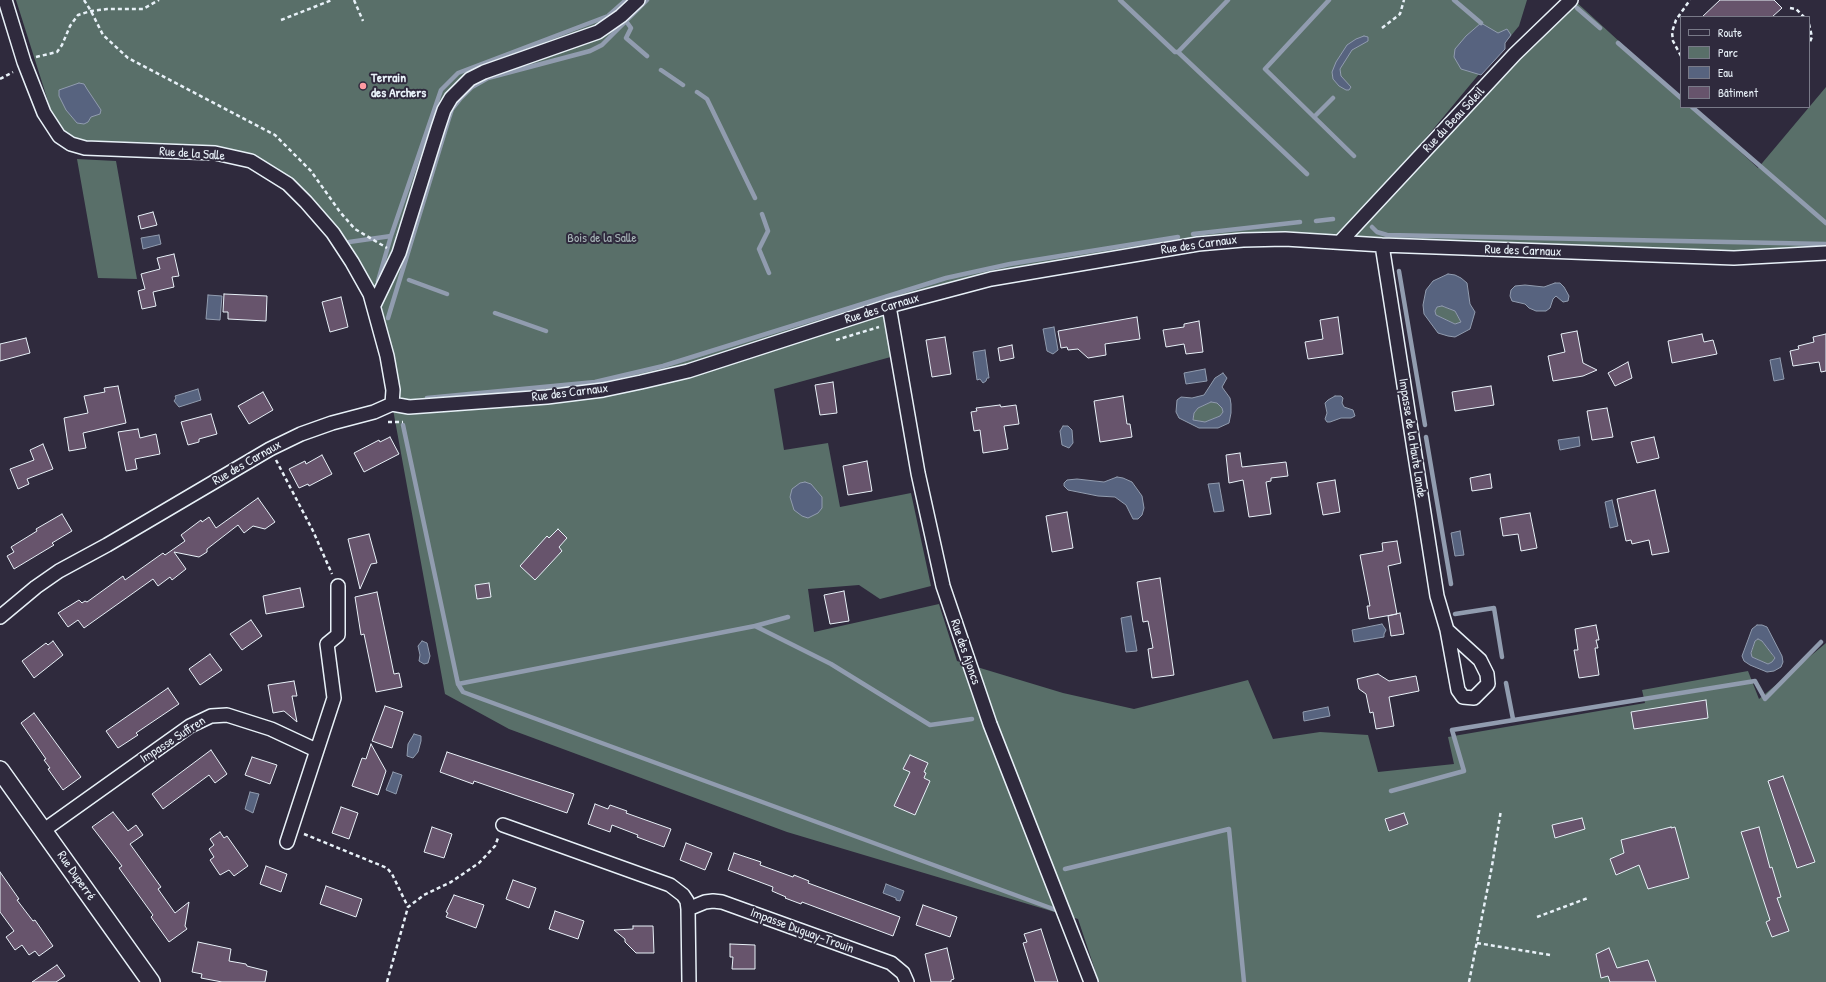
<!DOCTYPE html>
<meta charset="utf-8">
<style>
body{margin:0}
#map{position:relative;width:1826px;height:982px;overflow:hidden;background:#2f2a3d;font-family:"Patrick Hand",sans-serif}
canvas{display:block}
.legend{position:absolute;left:1680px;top:16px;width:130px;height:92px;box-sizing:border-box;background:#2f2a3d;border:1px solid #797a88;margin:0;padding:5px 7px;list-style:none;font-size:12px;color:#e8f1f8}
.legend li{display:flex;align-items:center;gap:8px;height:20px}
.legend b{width:20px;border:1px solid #797a88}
</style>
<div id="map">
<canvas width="1826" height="982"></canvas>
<ul class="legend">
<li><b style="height:5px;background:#2f2a3d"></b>Route</li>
<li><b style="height:11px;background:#596f69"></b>Parc</li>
<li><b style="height:11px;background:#57637f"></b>Eau</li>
<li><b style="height:11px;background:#67546c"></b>Bâtiment</li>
</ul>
</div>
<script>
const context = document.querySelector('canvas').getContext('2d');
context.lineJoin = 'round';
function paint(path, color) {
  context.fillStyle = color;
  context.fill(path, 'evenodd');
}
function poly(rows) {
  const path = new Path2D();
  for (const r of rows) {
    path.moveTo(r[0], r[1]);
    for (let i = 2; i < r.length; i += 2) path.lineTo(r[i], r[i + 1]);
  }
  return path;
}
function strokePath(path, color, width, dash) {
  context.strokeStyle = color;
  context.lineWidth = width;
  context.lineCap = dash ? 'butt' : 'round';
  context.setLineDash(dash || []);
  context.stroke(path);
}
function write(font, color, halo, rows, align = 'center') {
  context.font = font + ' "Patrick Hand",sans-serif';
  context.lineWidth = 4;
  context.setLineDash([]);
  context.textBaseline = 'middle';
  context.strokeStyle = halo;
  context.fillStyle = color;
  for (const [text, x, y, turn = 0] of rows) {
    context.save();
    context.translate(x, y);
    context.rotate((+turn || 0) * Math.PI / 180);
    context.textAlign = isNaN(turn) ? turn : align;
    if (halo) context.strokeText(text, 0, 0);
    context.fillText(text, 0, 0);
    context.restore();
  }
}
const green = poly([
 [16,0,1527,0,1519,26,1346,234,1574,0,1681,98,1681,107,1691,107,1758,168,1826,87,1826,253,1734,258,1243,240,1129,256,889,306,898,355,774,389,784,450,828,443,840,507,911,493,931,586,880,599,859,585,808,589,814,632,939,604,957,661,1063,693,1134,709,1248,680,1273,739,1320,732,1368,735,1378,772,1454,764,1448,737,1645,703,1642,690,1748,671,1759,699,1826,643,1826,982,1099,982,1078,919,787,832,509,729,445,694,392,404,363,279,288,184,251,161,85,148,59,136],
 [77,159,116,161,137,279,98,278],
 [1442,306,1455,311,1461,322,1455,324,1436,315,1435,311,1437,307],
 [1211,402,1217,403,1222,408,1223,412,1220,416,1205,422,1193,420,1194,413,1198,408],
 [1758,639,1762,641,1771,653,1775,659,1772,662,1768,664,1752,657,1751,654,1755,641]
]);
const water = poly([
 [1481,23,1498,33,1507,29,1511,35,1505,43,1505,49,1481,75,1461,69,1454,57,1455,49,1466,36,1481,23],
 [1364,36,1368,37,1368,41,1352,50,1340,69,1341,76,1351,87,1349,90,1346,90,1339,86,1333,79,1332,72,1336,62,1347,45,1356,39,1364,36],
 [79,83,84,84,87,89,101,110,100,114,91,117,88,122,84,124,77,123,66,110,59,96,59,90,79,83],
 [159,235,161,244,143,249,141,238,159,235],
 [1448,274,1455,275,1461,278,1467,283,1470,304,1475,312,1470,329,1455,337,1448,336,1438,333,1424,314,1423,305,1426,290,1433,281,1448,274],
 [1442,306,1455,311,1461,322,1455,324,1436,315,1435,311,1437,307,1442,306],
 [1555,283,1560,283,1564,287,1569,296,1568,301,1563,302,1556,296,1553,299,1550,308,1546,311,1536,311,1529,308,1525,304,1512,301,1510,296,1511,290,1515,286,1525,285,1544,287,1555,283],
 [208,295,222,296,220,320,206,319,208,295],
 [1054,327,1058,350,1053,354,1047,351,1043,329,1054,327],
 [985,350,989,378,987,378,986,381,983,383,980,379,977,380,973,352,985,350],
 [1780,358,1784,379,1774,381,1770,360,1780,358],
 [1205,369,1207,381,1186,384,1184,373,1205,369],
 [1223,373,1227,378,1222,387,1230,398,1231,404,1231,413,1229,423,1218,428,1199,428,1179,418,1176,412,1177,400,1181,397,1192,398,1204,395,1215,378,1223,373],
 [1211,402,1217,403,1222,408,1223,412,1220,416,1205,422,1193,420,1194,413,1198,408,1211,402],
 [198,389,201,400,179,407,174,401,176,398,175,396,198,389],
 [1335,396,1341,396,1343,398,1342,403,1344,407,1353,410,1355,416,1351,418,1341,418,1330,422,1327,422,1325,419,1327,413,1325,403,1328,400,1335,396],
 [1063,426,1068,426,1072,430,1073,443,1069,448,1062,445,1060,431,1063,426],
 [1579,437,1580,446,1560,450,1558,440,1579,437],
 [1117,477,1123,478,1132,482,1142,496,1144,508,1142,515,1138,519,1133,519,1126,505,1115,497,1098,496,1068,490,1064,486,1064,483,1067,480,1077,479,1104,482,1117,477],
 [805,482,811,484,822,497,822,508,818,513,808,518,802,516,794,510,790,497,792,489,800,483,805,482],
 [1219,483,1224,511,1214,512,1208,484,1219,483],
 [1612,500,1618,526,1610,528,1605,502,1612,500],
 [1460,531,1464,555,1455,556,1451,533,1460,531],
 [1131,616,1137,651,1126,652,1121,618,1131,616],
 [1382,624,1386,630,1384,634,1384,637,1354,642,1352,630,1382,624],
 [1757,625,1762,625,1767,627,1782,656,1783,662,1781,667,1774,671,1767,672,1750,665,1744,661,1742,656,1752,629,1757,625],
 [1758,639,1762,641,1775,658,1772,662,1768,664,1752,657,1751,653,1755,641,1758,639],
 [422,641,427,643,430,656,428,663,424,664,419,661,420,655,418,646,422,641],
 [1328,707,1330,716,1304,721,1303,712,1328,707],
 [414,734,421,736,421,741,418,752,413,758,407,756,408,744,414,734],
 [393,772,402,775,396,794,386,790,393,772],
 [250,792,259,794,253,813,245,809,250,792],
 [886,884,904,891,900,901,896,900,896,898,883,893,886,884]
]);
const stream = poly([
 [1120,0,1175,52,1178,52,1307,174],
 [1329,0,1265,69,1354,156],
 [1454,0,1481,23],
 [1577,8,1600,28],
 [626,21,631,28,626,38,647,56],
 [1618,43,1681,98],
 [1178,52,1228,0],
 [661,70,683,85],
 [697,92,707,99,755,198],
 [1692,107,1826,223],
 [1314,117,1333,98],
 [762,214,768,231,759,249,769,273],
 [1316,221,1333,219],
 [1372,227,1377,232,1387,235,1826,244],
 [1193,234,1300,222],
 [349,242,391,236],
 [1399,271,1425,425],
 [409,280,447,294],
 [378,281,391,236,441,90,458,73,608,16,626,0],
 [495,313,546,331],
 [388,318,449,118,452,109,460,99,472,87,488,78,590,51,602,45,647,0],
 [427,398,595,382,663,366,946,278,1010,264,1178,237],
 [403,425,458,684,463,692,1056,910],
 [1426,437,1451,584],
 [1455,614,1494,608,1502,657],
 [755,626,788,617],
 [1506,683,1513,719],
 [458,684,755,626,831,664,930,725,972,719],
 [1391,791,1464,771,1452,730,1755,681,1765,699,1821,642],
 [1065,869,1229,829,1244,982]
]);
const building = poly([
 [1720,0,1774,0,1782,8,1772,17,1702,17,1720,0],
 [153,212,157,225,141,229,138,216,153,212],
 [174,254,179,276,172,277,174,287,153,292,156,306,142,309,138,291,145,289,141,274,160,269,157,258,174,254],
 [224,294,267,296,266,321,228,319,228,312,223,312,224,294],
 [341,297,348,327,330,332,322,302,341,297],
 [1137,317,1140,339,1105,344,1106,355,1088,358,1078,349,1068,350,1067,347,1061,348,1058,331,1137,317],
 [1338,317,1343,354,1308,359,1305,342,1323,339,1320,320,1338,317],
 [1199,321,1203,352,1186,354,1184,344,1166,347,1163,330,1184,327,1184,324,1199,321],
 [1577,331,1583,363,1597,370,1583,376,1553,381,1548,356,1565,352,1561,334,1577,331],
 [1702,334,1704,342,1713,340,1717,354,1672,363,1668,341,1702,334],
 [1826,334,1826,371,1821,372,1819,362,1793,366,1790,351,1799,349,1798,346,1814,342,1813,337,1826,334],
 [945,337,951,374,932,377,926,340,945,337],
 [26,338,30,353,0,361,0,344,26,338],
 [1012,345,1014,358,1000,361,998,348,1012,345],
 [1628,362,1632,378,1615,386,1608,373,1628,362],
 [833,382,837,413,820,415,815,385,833,382],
 [118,386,126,423,83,433,86,448,69,451,64,418,88,413,84,396,105,392,104,388,118,386],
 [1491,386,1494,405,1455,411,1452,392,1491,386],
 [263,392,273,410,249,424,238,406,263,392],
 [1123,396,1127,424,1130,424,1132,437,1100,442,1094,401,1123,396],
 [1000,405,1001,407,1016,405,1019,424,1004,426,1008,449,983,453,980,430,974,431,971,412,977,411,976,408,1000,405],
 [1607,408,1613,437,1592,440,1587,411,1607,408],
 [211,414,217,434,199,439,199,442,188,445,181,422,211,414],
 [138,429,140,438,156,434,160,454,135,459,137,469,126,471,118,432,138,429],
 [390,437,399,454,364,472,354,453,379,440,380,442,390,437],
 [1654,437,1659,458,1637,463,1631,442,1654,437],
 [43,444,53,469,27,479,29,484,18,489,10,469,34,460,30,450,43,444],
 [1240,453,1242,467,1286,462,1288,476,1271,478,1271,481,1266,482,1271,514,1249,517,1243,480,1229,483,1226,455,1240,453],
 [322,455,332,474,309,486,308,484,299,488,289,469,305,461,306,464,322,455],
 [867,461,872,491,848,495,843,466,867,461],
 [1490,474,1492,488,1472,491,1470,478,1490,474],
 [1335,480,1340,512,1323,515,1317,483,1335,480],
 [1655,490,1669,552,1652,555,1649,540,1632,544,1631,540,1626,541,1617,499,1655,490],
 [258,498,275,522,265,529,253,526,244,533,238,525,207,549,207,552,199,557,174,552,186,569,172,580,170,577,158,586,153,579,84,628,78,620,68,627,58,613,79,600,82,603,85,601,87,602,123,576,125,580,163,553,165,555,185,541,181,535,201,520,202,522,209,517,216,528,258,498],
 [1067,512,1073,548,1052,552,1046,516,1067,512],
 [1530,513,1537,548,1521,551,1518,534,1503,536,1500,518,1530,513],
 [62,514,72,531,52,543,54,545,14,569,7,556,14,552,11,547,37,531,36,529,62,514],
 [558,529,567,538,559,547,562,551,535,580,520,566,547,536,549,538,558,529],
 [369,534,377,563,371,564,360,589,348,539,369,534],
 [1397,541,1401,563,1388,566,1397,614,1369,619,1367,606,1370,606,1360,555,1383,551,1382,543,1397,541],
 [1160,578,1174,675,1152,678,1148,649,1153,648,1148,621,1143,622,1137,582,1160,578],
 [489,583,491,597,477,599,475,585,489,583],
 [300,588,304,607,266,614,263,596,300,588],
 [844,591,849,621,830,624,824,595,844,591],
 [377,592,394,674,399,673,402,687,376,692,364,634,361,635,355,597,377,592],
 [1400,613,1404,634,1391,636,1388,616,1400,613],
 [251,620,262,636,242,650,230,634,251,620],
 [1596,625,1599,640,1596,640,1598,648,1595,648,1599,675,1579,678,1574,650,1578,650,1575,629,1596,625],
 [53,641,63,655,34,678,22,661,46,643,48,645,53,641],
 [210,654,222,670,200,685,189,669,210,654],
 [1378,674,1389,681,1416,676,1419,691,1389,697,1394,726,1376,729,1373,712,1370,713,1366,694,1359,689,1357,679,1378,674],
 [294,681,297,696,292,696,297,722,284,711,273,713,268,685,294,681],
 [168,688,179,704,136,733,138,735,118,748,106,731,168,688],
 [1706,700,1708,718,1634,729,1631,712,1706,700],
 [385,706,403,712,392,748,372,741,385,706],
 [34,713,81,777,63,790,48,769,50,768,44,760,46,759,21,723,34,713],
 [371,744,386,771,378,795,352,786,362,758,366,759,371,744],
 [211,750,227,774,215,783,209,775,163,809,152,794,211,750],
 [447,752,574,794,567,813,474,781,473,784,440,772,447,752],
 [910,755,928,763,924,772,926,773,924,778,930,781,915,815,894,806,910,772,903,769,910,755],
 [252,757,277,765,270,784,245,775,252,757],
 [1783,776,1815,862,1797,868,1768,781,1783,776],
 [595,804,608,809,610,805,627,811,626,813,671,829,664,847,637,837,638,835,612,825,610,832,588,824,595,804],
 [341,807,358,813,349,839,332,833,341,807],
 [113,812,128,831,136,825,143,835,130,844,161,887,158,889,175,913,189,902,185,926,187,929,169,942,151,917,153,915,119,868,122,866,92,827,113,812],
 [1404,813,1408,824,1389,831,1385,819,1404,813],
 [1582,818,1585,829,1555,838,1552,825,1582,818],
 [432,827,452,834,444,858,424,852,432,827],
 [1671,827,1671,828,1675,827,1689,878,1648,889,1639,865,1616,875,1610,859,1624,853,1621,840,1671,827],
 [1759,827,1770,868,1772,867,1781,897,1777,898,1789,931,1772,937,1766,922,1770,920,1741,832,1759,827],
 [220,832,224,838,227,836,248,866,234,876,229,870,220,875,210,860,214,857,209,849,214,845,210,839,220,832],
 [686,843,712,853,705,870,680,860,686,843],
 [734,853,761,862,760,865,793,877,794,875,809,881,808,883,900,917,893,936,802,902,801,904,785,898,786,897,772,891,773,887,728,870,734,853],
 [266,866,287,874,281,892,260,884,266,866],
 [0,872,19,899,17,900,33,921,35,920,53,946,39,956,35,951,29,955,22,945,15,950,6,937,14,931,0,912,0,872],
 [513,880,536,888,529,908,506,899,513,880],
 [326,886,362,899,356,917,320,904,326,886],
 [454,895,484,905,476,928,446,917,448,913,446,912,454,895],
 [923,905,957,917,950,937,916,925,923,905],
 [555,911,584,921,578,939,549,929,555,911],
 [633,926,653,926,654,953,636,953,625,942,625,939,614,930,633,929,633,926],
 [1041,929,1058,982,1035,982,1023,943,1027,942,1024,934,1041,929],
 [198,942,231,949,229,961,246,964,247,966,267,971,265,982,222,982,201,978,202,974,192,972,198,942],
 [730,944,755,945,755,969,732,969,733,957,730,957,730,944],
 [947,948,954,979,951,980,951,982,931,982,925,954,947,948],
 [1609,948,1617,968,1648,960,1656,982,1610,982,1608,976,1601,978,1596,954,1609,948],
 [57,965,65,976,56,982,32,982,57,965]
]);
const path = poly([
 [84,0,91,11,103,35,128,58,275,135,311,171,340,212,355,229,387,248],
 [354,0,363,21],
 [1790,8,1796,9,1804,17],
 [281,20,332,0],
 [1809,24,1812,37,1809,44],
 [1382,28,1400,14,1404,0],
 [1681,56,1673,41,1672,32,1676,20,1690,0],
 [36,57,57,52,62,45,70,26,78,15,91,11,107,9,143,9,159,0],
 [0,79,13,72],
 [836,340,879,327],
 [388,422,403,422],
 [276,460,313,531,332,574],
 [304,834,387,868,392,874,408,907],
 [1537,917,1588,898],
 [1477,943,1550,955],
 [387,982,408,907,424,895,451,882,479,863,495,846,498,838],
 [1469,982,1492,866,1501,810]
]);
const minor = poly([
 [5,0,24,62,44,113,59,136,71,144,85,148,215,153,251,161,288,184,306,202,333,233,352,262,370,294,387,356,393,390,392,404],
 [1340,242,1515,54,1571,0],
 [1382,245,1437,596,1447,630,1458,690,1463,697,1474,698,1488,684,1487,674,1480,660,1447,630],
 [374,305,399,253,438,128,444,110,451,98,470,79,484,72,598,32,621,16,638,0],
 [889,306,918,473,943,586,990,724,1091,982],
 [0,617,36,587,59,571,107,545,270,449,301,434,332,423,374,412,392,404,409,407,547,397,603,390,641,382,688,371,889,306,991,279,1198,244,1243,240,1285,239,1382,245,1734,258,1826,253],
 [503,825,670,885,683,895,687,901,688,909],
 [44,830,190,726,211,716,227,715,271,729,316,750],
 [287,842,334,698,327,644,338,635,338,586],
 [689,982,688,909,705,902,713,901,722,902,891,963,903,973,907,982]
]);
const tertiary = poly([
 [0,770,151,982]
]);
const markers = [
 [363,86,4,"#ff9aa2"]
];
const poiNames = [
 ["Terrain",371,79],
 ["des Archers",371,94]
];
const streetNames = [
 ["Rue du Beau Soleil",1454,120,-47],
 ["Rue de la Salle",192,154,4],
 ["Rue des Carnaux",1199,245,-8],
 ["Rue des Carnaux",1523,251,2],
 ["Rue des Carnaux",882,309,-17],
 ["Rue des Carnaux",570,393,-7],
 ["Impasse de la Haute Lande",1412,438,81],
 ["Rue des Carnaux",247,463,-30],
 ["Rue des Ajoncs",965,652,71],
 ["Impasse Suffren",173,740,-33],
 ["Rue Duperré",76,876,55],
 ["Impasse Duguay-Trouin",802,931,20]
];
const parkNames = [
 ["Bois de la Salle",602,239]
];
paint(green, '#596f69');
paint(water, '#57637f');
strokePath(water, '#919caf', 1);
strokePath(stream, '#919caf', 4.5);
paint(building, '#67546c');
strokePath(building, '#e8f1f8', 1);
strokePath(minor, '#e8f1f8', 16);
strokePath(tertiary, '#e8f1f8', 20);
strokePath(path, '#e8f1f8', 2.5, [4, 3]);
strokePath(minor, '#2f2a3d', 13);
strokePath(tertiary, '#2f2a3d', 17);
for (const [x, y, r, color] of markers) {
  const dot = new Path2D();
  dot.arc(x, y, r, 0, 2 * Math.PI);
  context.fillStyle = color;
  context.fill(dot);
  strokePath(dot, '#2f2a3d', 1.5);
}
write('bold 13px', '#e8f1f8', '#2f2a3d', poiNames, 'left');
write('13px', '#e8f1f8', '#2f2a3d', streetNames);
write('13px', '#a8b6b8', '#2f2a3d', parkNames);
</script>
